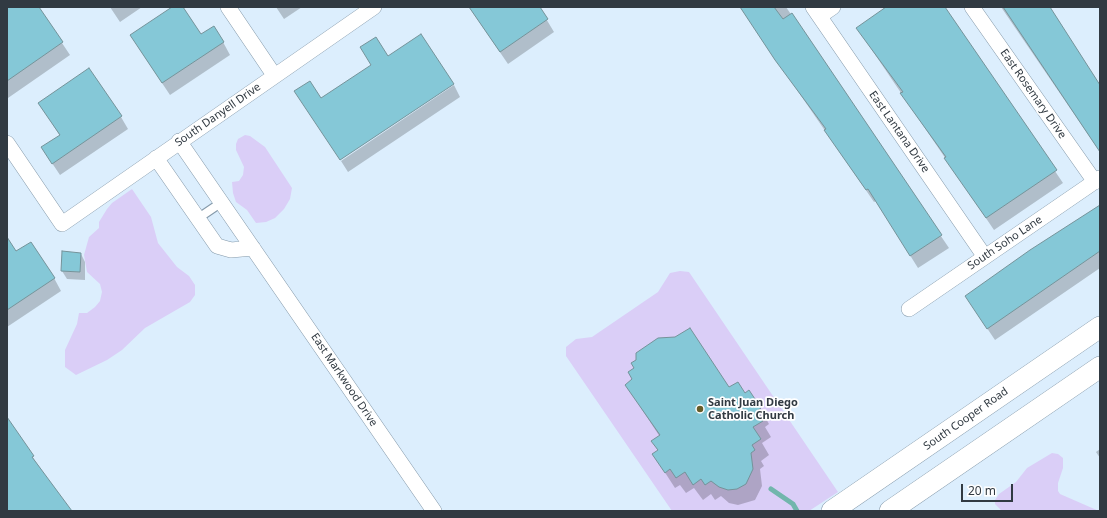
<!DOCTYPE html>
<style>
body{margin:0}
#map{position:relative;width:1107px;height:518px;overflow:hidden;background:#dceefd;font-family:"Noto Sans",sans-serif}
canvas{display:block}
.frame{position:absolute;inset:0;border:8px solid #313a42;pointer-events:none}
.scale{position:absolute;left:961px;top:484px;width:52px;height:18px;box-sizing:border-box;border:2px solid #313a42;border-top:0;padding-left:5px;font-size:12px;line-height:14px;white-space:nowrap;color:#313a42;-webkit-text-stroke:3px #fff;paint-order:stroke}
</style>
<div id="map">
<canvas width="1107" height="518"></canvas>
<div class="frame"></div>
<div class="scale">20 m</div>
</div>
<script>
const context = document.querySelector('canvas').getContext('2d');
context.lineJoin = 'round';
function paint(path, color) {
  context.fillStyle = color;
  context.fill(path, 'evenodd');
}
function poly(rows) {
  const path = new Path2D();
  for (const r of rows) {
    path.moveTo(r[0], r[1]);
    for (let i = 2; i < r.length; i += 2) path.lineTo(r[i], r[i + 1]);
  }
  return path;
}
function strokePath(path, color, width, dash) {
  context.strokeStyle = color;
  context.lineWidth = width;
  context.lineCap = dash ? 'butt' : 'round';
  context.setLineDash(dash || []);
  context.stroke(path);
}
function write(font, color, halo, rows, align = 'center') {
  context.font = font + ' "Noto Sans",sans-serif';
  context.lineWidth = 3.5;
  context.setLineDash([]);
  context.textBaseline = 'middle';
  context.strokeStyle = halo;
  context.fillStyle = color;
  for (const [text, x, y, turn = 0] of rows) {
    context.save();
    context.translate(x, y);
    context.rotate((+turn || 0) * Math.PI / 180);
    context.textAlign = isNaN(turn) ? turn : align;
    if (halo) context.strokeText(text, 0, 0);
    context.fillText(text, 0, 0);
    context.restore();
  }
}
const green = poly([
 [245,135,250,136,265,147,292,188,290,199,284,209,275,218,266,222,256,223,247,210,236,202,233,193,232,182,239,181,243,175,244,167,236,150,236,144,238,139],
 [132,189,151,217,158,243,177,267,189,276,195,285,195,295,190,302,145,328,122,350,107,360,76,375,65,367,65,350,77,324,79,313,87,313,95,307,100,301,102,292,100,284,87,272,84,255,89,237,99,228,99,222,107,209,112,203],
 [680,271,689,272,838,492,809,511,672,511,566,356,566,347,576,339,592,337,658,292,670,273],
 [1052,453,1058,454,1063,458,1063,468,1058,483,1058,491,1060,494,1099,511,1002,511,995,504,995,500,999,494,1016,482,1027,468]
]);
const shadow = poly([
 [10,7,38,7,70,55,8,98,7,9],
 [110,7,142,7,120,22],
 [173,7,182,7,201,36,223,42,230,55,170,95,138,47],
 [276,7,302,7,284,19],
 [469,7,539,7,554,32,508,64],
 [740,7,786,7,949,248,918,268,876,201,874,202],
 [888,7,944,7,1063,183,994,230,857,28],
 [1001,7,1048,7,1100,86,1100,152],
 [454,85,460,97,348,172,341,161],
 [39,103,121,117,128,129,60,175,50,160,60,136],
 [1100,205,1100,268,995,340,966,297],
 [7,241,16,253,54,278,61,291,7,327],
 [81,254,85,262,85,280,67,279,62,271],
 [626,385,728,389,744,394,760,408,769,424,765,427,771,437,762,443,769,455,761,461,764,466,760,469,762,486,755,500,738,505,729,503,721,496,715,500,711,494,703,500,694,488,686,493,680,485,675,488,653,454,658,451,653,442,660,437],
 [7,419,40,468,71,511,7,511],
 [1100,449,1100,458,1096,452]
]);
const stream = poly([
 [771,489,793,504,797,511]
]);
const building = poly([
 [7,7,39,7,63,42,7,81,7,7],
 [172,7,183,7,201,34,214,26,224,42,162,83,130,35,172,7],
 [469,7,540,7,548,19,500,52,469,7],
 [740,7,774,7,783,19,792,13,942,235,910,256,868,189,866,190,824,130,826,129,775,60,740,7],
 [886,7,945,7,1057,170,986,218,944,158,946,157,900,93,903,92,856,28,886,7],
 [1003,7,1050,7,1100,85,1100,152,1003,7],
 [421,34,454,84,340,160,294,91,310,81,321,98,371,65,360,47,376,37,388,56,421,34],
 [89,68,122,116,52,164,41,147,60,135,38,103,89,68],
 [1100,205,1100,251,987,329,965,296,1030,250,1100,205],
 [7,237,16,251,31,242,55,278,7,310,7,237],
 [62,251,81,253,80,272,61,271,62,251],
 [690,328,729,387,738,382,745,393,749,390,761,408,757,411,763,421,753,427,761,439,752,445,755,450,751,453,753,469,746,484,737,489,728,490,719,487,711,481,705,485,701,479,693,485,685,472,676,478,670,469,665,473,652,454,658,450,651,441,660,435,625,385,632,379,628,372,634,368,631,363,636,360,636,353,658,338,675,337,690,328],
 [7,417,34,456,32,457,72,511,7,511,7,417]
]);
const lane = poly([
 [197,219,222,202]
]);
const street = poly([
 [228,7,274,75],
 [813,7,985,257],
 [972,7,1095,182],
 [820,16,833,7],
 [179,141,434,511],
 [7,143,62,224,374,7],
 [156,158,217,246,231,250,253,248],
 [909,309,1100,178]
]);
const secondary = poly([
 [832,511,1100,327],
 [890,511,1100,367]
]);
const markers = [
 [700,409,4,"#665c29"]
];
const streetNames = [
 ["East Rosemary Drive",1033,94,55],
 ["South Danyell Drive",218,115,-35],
 ["East Lantana Drive",899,132,55],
 ["South Soho Lane",1005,243,-34],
 ["East Markwood Drive",344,380,56],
 ["South Cooper Road",966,419,-35]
];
const poiNames = [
 ["Saint Juan Diego",708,403],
 ["Catholic Church",708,416]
];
paint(green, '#dacef7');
paint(shadow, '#0003');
strokePath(stream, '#71b6ac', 5);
paint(building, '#85c8d7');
strokePath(building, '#75939a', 1);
strokePath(lane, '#8499aa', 10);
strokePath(street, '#8499aa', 16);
strokePath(secondary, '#8499aa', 22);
strokePath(lane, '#fff', 8);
strokePath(street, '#fff', 15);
strokePath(secondary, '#fff', 21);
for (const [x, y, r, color] of markers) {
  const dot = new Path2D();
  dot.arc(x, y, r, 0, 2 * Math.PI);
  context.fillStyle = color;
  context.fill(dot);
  strokePath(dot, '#fff', 1.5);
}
write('11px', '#313a42', '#fff', streetNames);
write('bold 11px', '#313a42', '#fff', poiNames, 'left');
</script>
